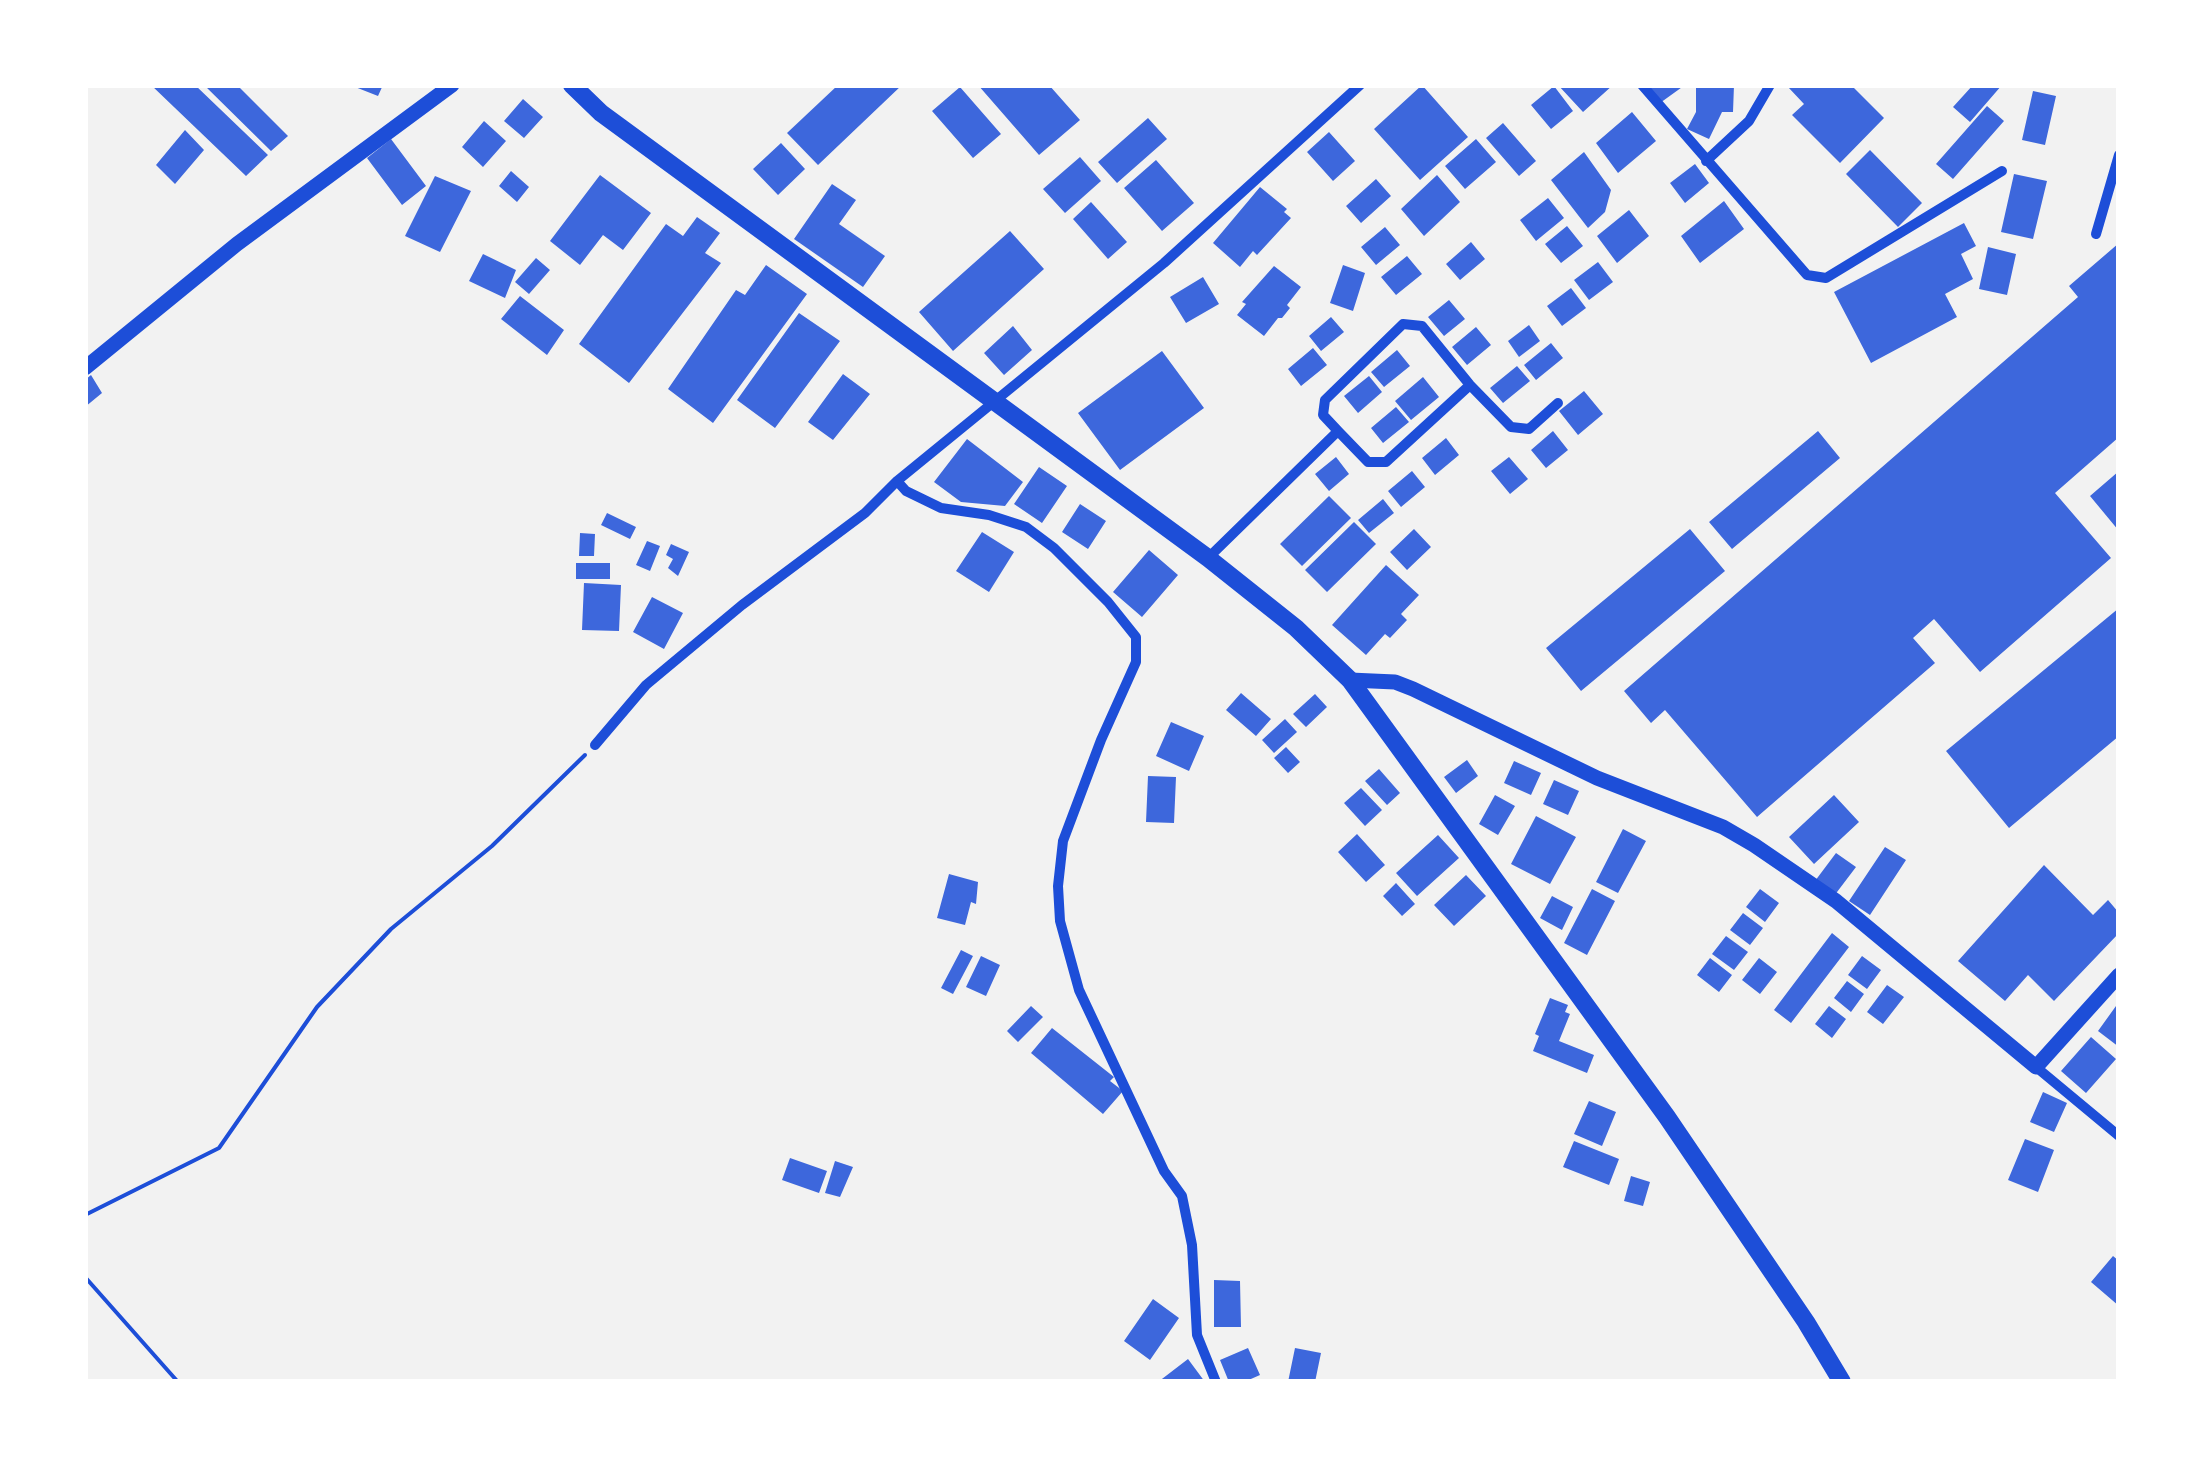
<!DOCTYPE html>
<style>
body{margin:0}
#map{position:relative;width:2204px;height:1467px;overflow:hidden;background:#f2f2f2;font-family:Quicksand,sans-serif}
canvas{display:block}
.frame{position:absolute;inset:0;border:88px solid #fff;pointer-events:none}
</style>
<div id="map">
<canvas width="2204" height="1467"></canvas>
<div class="frame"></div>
</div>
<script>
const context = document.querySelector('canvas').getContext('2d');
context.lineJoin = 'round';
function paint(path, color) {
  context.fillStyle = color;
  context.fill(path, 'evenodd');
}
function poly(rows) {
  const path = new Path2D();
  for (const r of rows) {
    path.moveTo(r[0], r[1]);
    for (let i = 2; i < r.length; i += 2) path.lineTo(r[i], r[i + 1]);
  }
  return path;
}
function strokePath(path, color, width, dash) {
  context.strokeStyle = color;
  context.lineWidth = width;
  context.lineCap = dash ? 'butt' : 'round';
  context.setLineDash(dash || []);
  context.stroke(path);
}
const building = poly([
 [151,85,195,85,268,155,246,176],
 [204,85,237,85,288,136,271,151],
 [350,85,383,85,378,96],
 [838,85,902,85,818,165,787,133],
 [978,85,1049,85,1080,120,1039,155],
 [1422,85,1468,137,1420,180,1374,129],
 [1558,85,1613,85,1583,112],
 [1648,85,1685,85,1660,103],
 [1696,85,1734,85,1733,112,1722,112,1709,139,1687,129,1696,112],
 [1790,85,1851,85,1884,118,1840,163,1792,115,1804,104,1788,87],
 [1973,85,2002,85,1970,122,1953,107],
 [1554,86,1573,111,1551,129,1531,105],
 [960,87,1001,134,973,158,932,111],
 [2033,91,2056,96,2045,145,2022,140],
 [523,99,543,117,524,138,504,121],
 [1987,106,2004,121,1953,179,1936,164],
 [1632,112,1656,141,1618,173,1596,143],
 [1148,118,1167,139,1117,183,1098,162],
 [484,121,506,141,483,167,462,147],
 [1503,123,1536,161,1519,176,1486,138],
 [185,130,204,150,175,184,156,165],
 [1329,132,1355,161,1333,181,1307,152],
 [391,139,426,186,402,205,367,158],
 [1476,139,1496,162,1465,189,1445,166],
 [781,143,805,169,778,195,753,169],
 [1870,150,1922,203,1898,227,1846,174],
 [1584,152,1611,190,1605,212,1588,228,1551,180],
 [1080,157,1101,181,1065,213,1043,189],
 [1156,160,1194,203,1162,231,1124,188],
 [1695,164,1709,183,1685,203,1670,183],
 [511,171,529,187,517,202,499,186],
 [2014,174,2047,181,2033,239,2001,232],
 [600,175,651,213,623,250,603,235,580,265,550,241],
 [1437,175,1460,202,1424,236,1401,209],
 [435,176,471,191,440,252,405,236],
 [1376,179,1391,196,1361,223,1346,206],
 [832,184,856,200,839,224,885,256,863,287,794,239],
 [1260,187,1287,209,1284,212,1291,218,1257,255,1253,251,1240,267,1213,243],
 [1548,198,1564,218,1536,241,1520,220],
 [1724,201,1744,229,1700,263,1681,236],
 [1091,202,1127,242,1108,259,1073,219],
 [1629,210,1649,236,1617,263,1597,236],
 [697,217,720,233,705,253,721,263,629,383,579,344,666,224,683,236],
 [1964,223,1976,246,1961,254,1973,279,1945,294,1957,317,1871,363,1834,292],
 [1567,226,1583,246,1561,263,1545,244],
 [1385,227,1400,245,1376,265,1361,247],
 [1010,231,1044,269,953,351,919,312],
 [1471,242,1485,259,1460,280,1446,264],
 [2119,243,2119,437,2055,493,2111,558,1980,672,1934,619,1913,638,1935,663,1757,817,1665,710,1651,723,1624,691,2078,297,2069,286],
 [1988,247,2016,254,2007,295,1979,289],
 [483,254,516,270,505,298,469,281],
 [1407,256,1422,274,1396,295,1381,277],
 [536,258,550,270,529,294,515,282],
 [1598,262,1613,282,1589,300,1574,280],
 [766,265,807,294,713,423,668,389,736,290,745,295],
 [1343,265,1365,273,1353,311,1330,303],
 [1274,266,1301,287,1287,305,1290,308,1282,318,1278,318,1264,336,1237,315,1246,304,1242,302],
 [1203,277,1219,304,1186,323,1170,297],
 [1571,288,1586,308,1562,326,1547,306],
 [520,296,564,330,547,355,501,319],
 [1449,300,1465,319,1444,336,1428,317],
 [799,313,840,341,775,428,737,400],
 [1331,317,1344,332,1321,351,1309,336],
 [1529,325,1540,341,1519,357,1508,341],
 [1013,326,1032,350,1004,375,984,353],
 [1476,327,1491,345,1467,365,1452,347],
 [1551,343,1563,358,1536,380,1524,365],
 [1313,348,1327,365,1301,386,1288,369],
 [1397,350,1410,366,1384,387,1371,372],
 [1162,351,1204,408,1120,470,1078,413],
 [1517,366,1530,381,1503,403,1490,388],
 [843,374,870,394,833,440,808,422],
 [91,375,102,393,85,407,85,380],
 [1369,376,1382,392,1358,413,1344,396],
 [1423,377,1439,397,1411,420,1395,401],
 [1584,391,1603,414,1578,435,1559,411],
 [1396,407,1409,422,1383,443,1371,428],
 [1553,431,1568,450,1546,468,1531,450],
 [1818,431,1840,458,1732,549,1709,522],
 [1446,438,1459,455,1435,475,1422,458],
 [967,439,1023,482,1005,506,961,502,934,482],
 [1336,457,1349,474,1329,491,1315,474],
 [1509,457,1528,479,1510,494,1491,471],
 [1039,467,1067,486,1042,523,1014,504],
 [1412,471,1425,487,1401,507,1388,491],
 [2119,471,2119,531,2090,496],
 [1329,496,1351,518,1302,566,1280,544],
 [1383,499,1394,513,1369,533,1358,520],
 [1080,504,1106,521,1088,549,1062,532],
 [607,513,636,527,630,539,601,525],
 [1354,522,1376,544,1327,592,1305,570],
 [1414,529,1431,547,1407,570,1390,552],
 [1690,529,1725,571,1581,691,1546,648],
 [982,532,1014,552,989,592,956,571],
 [580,533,595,534,594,556,579,556],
 [647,541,660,546,650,571,636,565],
 [671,544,689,552,678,576,668,568,673,559,666,555],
 [1149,550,1178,575,1142,617,1113,592],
 [576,563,610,563,610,579,576,579],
 [1386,565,1419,595,1401,614,1407,620,1390,638,1385,634,1366,655,1332,625],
 [584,583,621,585,619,631,582,630],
 [652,597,683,613,664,649,633,632],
 [2119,608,2119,736,2009,828,1946,751],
 [1241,693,1271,719,1256,736,1226,710],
 [1315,694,1327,707,1306,727,1293,714],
 [1285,719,1297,732,1274,753,1262,740],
 [1171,722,1204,736,1189,771,1156,756],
 [1286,747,1300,762,1288,773,1274,758],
 [1467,760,1478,776,1456,793,1444,777],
 [1514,761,1541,773,1531,795,1504,783],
 [1379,769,1400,793,1387,805,1365,781],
 [1148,776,1176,777,1174,823,1146,822],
 [1554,780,1579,791,1568,815,1543,804],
 [1361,788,1382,810,1365,826,1344,803],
 [1495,795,1515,806,1498,835,1479,824],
 [1834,795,1859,822,1814,864,1789,837],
 [1536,816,1576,837,1550,884,1511,864],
 [1623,829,1646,841,1618,893,1596,882],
 [1357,834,1385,865,1366,882,1338,852],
 [1438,835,1459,858,1417,896,1396,873],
 [1885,847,1906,860,1870,915,1849,901],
 [1836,853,1856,867,1834,896,1815,881],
 [2044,865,2093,915,2108,900,2119,913,2119,933,2054,1001,2028,975,2005,1001,1958,961],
 [949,874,978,882,976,904,971,902,965,925,937,918],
 [1466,875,1486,896,1454,926,1434,905],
 [1396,883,1415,904,1402,916,1383,896],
 [1592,889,1615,901,1587,955,1564,943],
 [1760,889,1779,903,1765,922,1746,907],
 [1552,896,1573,907,1562,930,1540,918],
 [1743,913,1763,928,1750,945,1730,930],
 [1832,933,1849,947,1791,1023,1774,1010],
 [1726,936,1748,952,1734,970,1712,954],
 [961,950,973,956,953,994,941,988],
 [981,956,1000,965,986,996,966,987],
 [1862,956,1881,970,1867,989,1848,975],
 [1710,958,1732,975,1719,992,1697,975],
 [1759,958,1777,972,1760,994,1742,980],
 [1847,981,1864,994,1851,1012,1834,998],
 [1887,985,1904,997,1883,1024,1867,1012],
 [1550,998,1568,1005,1565,1012,1570,1014,1559,1041,1594,1055,1587,1073,1533,1051,1539,1036,1535,1034],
 [1031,1006,1043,1017,1018,1042,1007,1031],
 [1829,1006,1846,1019,1832,1038,1815,1024],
 [2116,1006,2119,1008,2119,1047,2098,1031],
 [1052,1028,1114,1077,1110,1081,1123,1091,1103,1114,1031,1053],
 [2091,1037,2116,1059,2086,1093,2061,1071],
 [2043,1092,2067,1103,2054,1132,2030,1122],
 [1589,1101,1616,1112,1602,1146,1574,1134],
 [2025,1139,2054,1150,2038,1192,2008,1180],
 [1574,1141,1619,1159,1609,1185,1563,1167],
 [790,1158,827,1171,819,1193,782,1180],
 [835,1161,853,1167,840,1197,825,1193],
 [1631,1176,1650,1182,1643,1206,1624,1201],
 [2113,1256,2119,1261,2119,1306,2091,1282],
 [1214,1280,1240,1281,1241,1327,1214,1327],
 [1153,1299,1179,1318,1150,1360,1124,1341],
 [1248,1348,1260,1375,1244,1382,1229,1382,1220,1360],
 [1295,1348,1321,1353,1315,1382,1288,1382],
 [1188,1359,1205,1382,1158,1382]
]);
const path = poly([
 [85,1215,219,1148,317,1007,391,929,492,846,585,755],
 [85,1277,178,1382]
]);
const minor = poly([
 [1642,85,1807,275,1826,278,2002,171],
 [1706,161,1749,121,1770,85],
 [2096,234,2119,155],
 [1338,431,1323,415,1325,400,1403,324,1422,326,1470,385,1511,427,1529,429,1558,403],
 [897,481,906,491,941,508,989,515,1026,527,1054,548,1108,602,1136,637,1136,662,1101,740,1063,841,1058,886,1060,921,1079,990,1164,1171,1182,1196,1192,1245,1197,1335,1216,1382],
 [1208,558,1338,431,1368,462,1386,462,1470,385],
 [595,745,646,685,742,605,865,513,897,481,1164,263,1360,85],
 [2036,1067,2119,1136]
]);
const tertiary = poly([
 [85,368,237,244,452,85],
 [1350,680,1395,682,1413,689,1597,778,1723,827,1754,845,1836,901,2036,1067,2119,975]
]);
const primary = poly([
 [572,85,601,113,1208,558,1296,628,1350,680,1667,1117,1806,1322,1842,1382]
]);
paint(building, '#3d67dc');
strokePath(path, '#1d4ed8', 4);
strokePath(minor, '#1d4ed8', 10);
strokePath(tertiary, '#1d4ed8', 15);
strokePath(primary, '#1d4ed8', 18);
</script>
